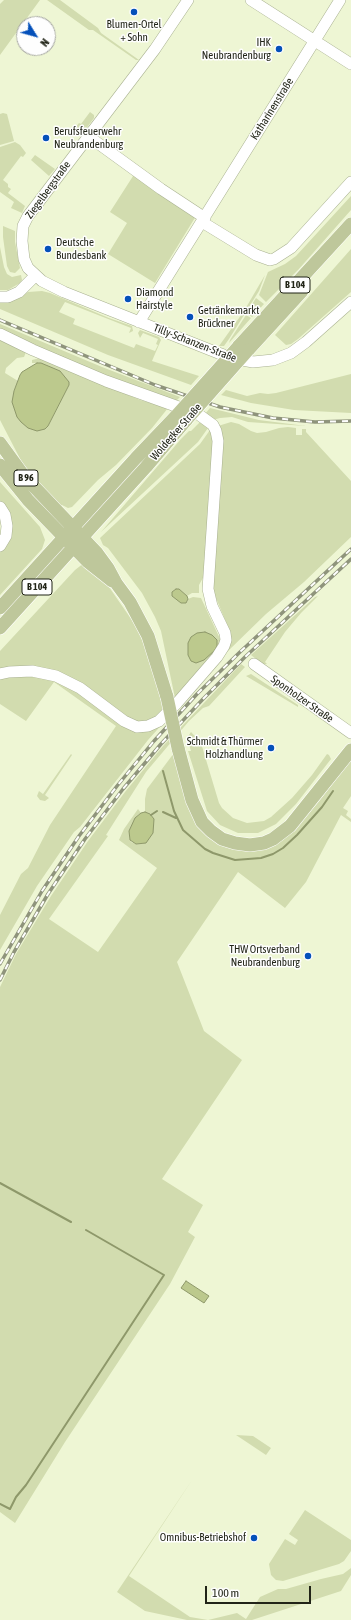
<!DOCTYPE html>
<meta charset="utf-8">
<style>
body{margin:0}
#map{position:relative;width:351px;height:1620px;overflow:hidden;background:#eef6d4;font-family:"Asap Condensed",sans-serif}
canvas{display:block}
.north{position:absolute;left:16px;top:16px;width:40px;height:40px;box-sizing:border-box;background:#fefefe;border:1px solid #a6a7a2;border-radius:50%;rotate:127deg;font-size:11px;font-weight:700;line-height:16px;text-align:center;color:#212417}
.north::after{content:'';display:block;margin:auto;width:14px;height:18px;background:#0450ba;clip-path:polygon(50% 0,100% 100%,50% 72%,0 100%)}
.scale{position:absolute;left:205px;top:1586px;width:106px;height:18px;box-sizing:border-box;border:2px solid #212417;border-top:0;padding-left:5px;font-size:12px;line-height:14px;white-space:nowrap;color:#212417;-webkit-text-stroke:3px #fefefe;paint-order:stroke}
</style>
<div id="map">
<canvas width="351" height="1620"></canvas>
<div class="north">N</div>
<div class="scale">100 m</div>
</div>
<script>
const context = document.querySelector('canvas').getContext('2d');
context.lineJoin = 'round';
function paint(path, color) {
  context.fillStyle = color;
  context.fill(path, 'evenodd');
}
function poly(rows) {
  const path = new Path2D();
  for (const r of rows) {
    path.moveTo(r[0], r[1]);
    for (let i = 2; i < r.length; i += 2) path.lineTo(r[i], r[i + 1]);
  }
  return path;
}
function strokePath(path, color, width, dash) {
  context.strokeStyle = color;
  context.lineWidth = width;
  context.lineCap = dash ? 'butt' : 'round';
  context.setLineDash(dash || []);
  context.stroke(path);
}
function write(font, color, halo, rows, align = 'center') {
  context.font = font + ' "Asap Condensed",sans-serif';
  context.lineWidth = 3;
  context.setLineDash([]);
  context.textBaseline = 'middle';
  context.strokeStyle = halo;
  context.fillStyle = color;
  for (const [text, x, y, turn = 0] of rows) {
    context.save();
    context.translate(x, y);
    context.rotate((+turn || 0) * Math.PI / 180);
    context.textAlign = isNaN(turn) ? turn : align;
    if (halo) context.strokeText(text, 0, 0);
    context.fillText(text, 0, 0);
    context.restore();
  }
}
const green = poly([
 [4,0,40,0,0,55,0,4],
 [47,0,60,0,98,28,101,33,139,60,136,60,93,30,89,30],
 [90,112,94,115,94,118,82,134,75,128,79,123,81,124],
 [3,113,7,114,14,141,0,145,0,114],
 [15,142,20,145,26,153,23,157,21,156,3,180,8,184,8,187,11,189,8,193,25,206,22,213,11,208,14,202,0,192,0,147],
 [35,155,55,169,49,176,31,160],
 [135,173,196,216,155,283,108,254,127,223,110,212],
 [351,196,351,210,298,270,266,302,259,295,268,272,285,264,296,256],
 [3,226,15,231,15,242,20,268,15,273,10,272,7,266,3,237],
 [0,247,4,267,7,274,12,277,21,275,22,280,20,283,8,290,0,290],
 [351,249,351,292,298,339,291,344,286,345,275,335],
 [265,275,259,291,229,339,224,346,219,346,244,311],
 [42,291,50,293,109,318,132,326,133,331,129,333,131,328,65,302,59,312,75,319,73,324,134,348,136,344,155,351,158,345,156,344,158,339,143,333,140,338,138,333,140,330,159,337,161,340,152,361,199,376,191,385,108,355,0,309,0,301,21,297,28,292],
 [256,298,264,304,252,317,248,314,247,312],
 [246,315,251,318,229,343,230,340],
 [0,324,102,367,180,397,175,402,143,392,0,331],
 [0,340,26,352,24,357,17,358,6,368,5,373,18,381,14,391,48,426,69,385,37,363,32,363,32,360,40,358,140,400,168,408,152,428,116,465,98,480,72,507,68,508,62,505,59,509,28,474,0,420],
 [351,374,351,413,294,410,251,403,221,395,226,390,247,396,260,393,268,394,276,393],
 [210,408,259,420,306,426,248,422,232,417,220,418,213,420,204,415],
 [201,421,208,428,198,442,101,532,181,439,189,431,191,431],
 [231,422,239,424,251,431,257,433,266,432,279,428,288,427,296,428,296,435,302,435,302,429,306,429,306,432,351,481,351,537,304,582,266,614,228,651,148,740,80,827,74,832,37,886,0,950,0,915,21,874,28,868,50,825,116,726,54,682,26,721,0,704,0,676,10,674,56,678,142,729,226,649,229,629,213,591,218,426],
 [210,430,213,443,205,574,199,585,199,593,192,593,187,596,179,589,176,589,172,594,181,603,188,601,188,599,193,597,201,598,221,641,221,645,175,698,161,631,155,617,142,593,108,548,103,545,100,538,200,444],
 [0,482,40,527,45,540,42,549,0,595,0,552,4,545,0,503],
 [84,563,109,587,136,626,148,654,165,714,138,724,72,680,0,672,0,651,75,570],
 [318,596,301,613,285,632,265,662,267,664,262,664,251,655,315,597],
 [241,664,245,667,209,706,203,708,189,721,146,772,106,835,108,836,49,919,98,952,157,868,119,840,124,829,138,809,141,813,138,815,129,837,131,842,136,844,143,844,152,816,145,812,145,799,147,789,174,753,191,810,249,850,316,805,351,760,351,796,343,808,348,811,346,815,351,819,351,822,341,815,306,882,285,908,238,872,177,962,204,1031,242,1060,162,1179,203,1205,188,1232,195,1237,170,1284,65,1442,15,1523,0,1512,0,987,16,954,51,896,88,841,125,792,163,746],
 [251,674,298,705,298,707,246,676],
 [191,732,201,743,219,803,222,808,233,818,247,823,264,821,271,817,292,798,312,775,327,754,329,755,331,759,296,804,276,824,258,833,238,833,220,825,207,811,188,751,191,751,187,738],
 [71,754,72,755,45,795,49,798,45,801,40,800,37,796,39,791,43,794],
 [236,1435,253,1436,271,1448,266,1455],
 [192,1480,129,1576,190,1617,208,1620,237,1613,246,1619,260,1597,278,1589,286,1589,321,1579,343,1574,351,1568,351,1575,341,1591,252,1620,187,1620,145,1611,117,1592],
 [305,1510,351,1540,351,1551,344,1561,339,1564,283,1581,276,1580,271,1575,269,1564,285,1539,295,1545,298,1540,289,1534]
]);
const water = poly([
 [37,363,41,363,60,371,69,382,69,385,48,426,45,429,37,431,28,428,21,422,17,417,12,402,14,391,20,375,22,372,37,363],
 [176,589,179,589,187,596,188,599,186,603,181,603,172,596,172,592,176,589],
 [205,632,212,635,217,640,217,646,214,651,204,660,196,663,191,661,188,655,188,643,191,637,197,633,205,632],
 [145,812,150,814,154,819,153,833,146,843,136,844,130,840,129,831,135,818,141,813,145,812],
 [186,1281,209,1296,204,1303,181,1288,186,1281]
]);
const stream = poly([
 [163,771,174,811,183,830,205,849,213,853,235,860,261,858,273,854,283,848,297,835,322,807,333,791],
 [163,812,176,818],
 [151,815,157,811],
 [0,1183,71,1222],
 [0,1504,10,1509,16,1497,26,1485,164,1275,86,1230]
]);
const minor = poly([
 [188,0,155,49,28,216,23,226,22,241,24,259,28,268,42,281,64,292,218,353,232,358,253,362,273,360,291,353,306,342,351,302],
 [251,0,351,64],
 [88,136,161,189,205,218],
 [202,222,256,255,270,260,274,259,291,248,351,182],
 [0,297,8,297,19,292,35,276],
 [139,322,340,0],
 [0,334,33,350,106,381,198,414,213,425,216,431,218,441,208,589,212,606,225,633,226,640,224,646,217,657,177,703,159,721,148,726,137,727,124,721,80,688,56,676,32,671,9,672,0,674],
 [0,507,5,515,7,526,6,536,0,546],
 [254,664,351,733]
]);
const major = poly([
 [238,347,351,224],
 [248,350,302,291],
 [0,443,24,476,97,553,108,568,116,583,130,602,148,636,167,697],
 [0,465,28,500,88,562,112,581],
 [0,608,136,458,177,415],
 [0,628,146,467,187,419],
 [178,748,192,800,202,822,211,831,222,839,235,843,250,845,264,843,273,839,290,826,351,750]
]);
const rail = poly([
 [0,320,155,385,220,407,273,418,315,422,351,421],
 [0,964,42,891,79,836,117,786,154,741,197,694,240,652,351,549],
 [0,980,14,952,48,894,85,839,123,789,161,744,203,699,245,657,351,559]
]);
const majorBridge = poly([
 [177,415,238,347],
 [187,419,248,350],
 [167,697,178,748]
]);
const markers = [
 [134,12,4,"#0450ba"],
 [279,49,4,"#0450ba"],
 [46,138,4,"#0450ba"],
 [48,249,4,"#0450ba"],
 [128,299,4,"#0450ba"],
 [190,317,4,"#0450ba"],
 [271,748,4,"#0450ba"],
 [308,956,4,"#0450ba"],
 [254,1538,4,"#0450ba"]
];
const shields = [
 [295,285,30],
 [26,478,24],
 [37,587,30]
];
const shieldNames = [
 ["B 104",295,285],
 ["B 96",26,478],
 ["B 104",37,587]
];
const poiNames = [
 ["Blumen-Ortel",134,25,"center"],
 ["+ Sohn",134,38,"center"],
 ["IHK",271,43],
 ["Neubrandenburg",271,56],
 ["Berufsfeuerwehr",54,132,"left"],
 ["Neubrandenburg",54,145,"left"],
 ["Deutsche",56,243,"left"],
 ["Bundesbank",56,256,"left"],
 ["Diamond",136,293,"left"],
 ["Hairstyle",136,306,"left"],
 ["Getränkemarkt",198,311,"left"],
 ["Brückner",198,324,"left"],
 ["Schmidt & Thürmer",263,742],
 ["Holzhandlung",263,755],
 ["THW Ortsverband",300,950],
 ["Neubrandenburg",300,963],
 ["Omnibus-Betriebshof",246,1538]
];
const streetNames = [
 ["Katharinenstraße",272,109,-58],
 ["Ziegelbergstraße",48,190,-54],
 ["Tilly-Schanzen-Straße",195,343,21],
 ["Woldegker Straße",176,432,-49],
 ["Sponholzer Straße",302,699,35]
];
paint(green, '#d2dcaf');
paint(water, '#bcc98d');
strokePath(water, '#8e986a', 1);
strokePath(stream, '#8e986a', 2);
strokePath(minor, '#a9b191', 12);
strokePath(major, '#fff', 14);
strokePath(minor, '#fff', 11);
strokePath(major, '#bec79b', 13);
strokePath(rail, '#8f947c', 3.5);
strokePath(rail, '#fefefe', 2, [6]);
strokePath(majorBridge, '#fff', 14, []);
strokePath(majorBridge, '#bec79b', 13);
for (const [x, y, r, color] of markers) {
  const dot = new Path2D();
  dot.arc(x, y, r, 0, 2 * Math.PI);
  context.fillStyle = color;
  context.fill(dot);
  strokePath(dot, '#fefefe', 1.5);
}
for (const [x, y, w] of shields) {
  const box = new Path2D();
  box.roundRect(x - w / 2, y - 8, w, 16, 3);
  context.fillStyle = '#fefefe';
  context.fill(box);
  strokePath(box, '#212417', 1);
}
write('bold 10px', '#212417', null, shieldNames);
write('11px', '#212417', '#fefefe', poiNames, 'right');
write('11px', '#212417', '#fefefe', streetNames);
</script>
